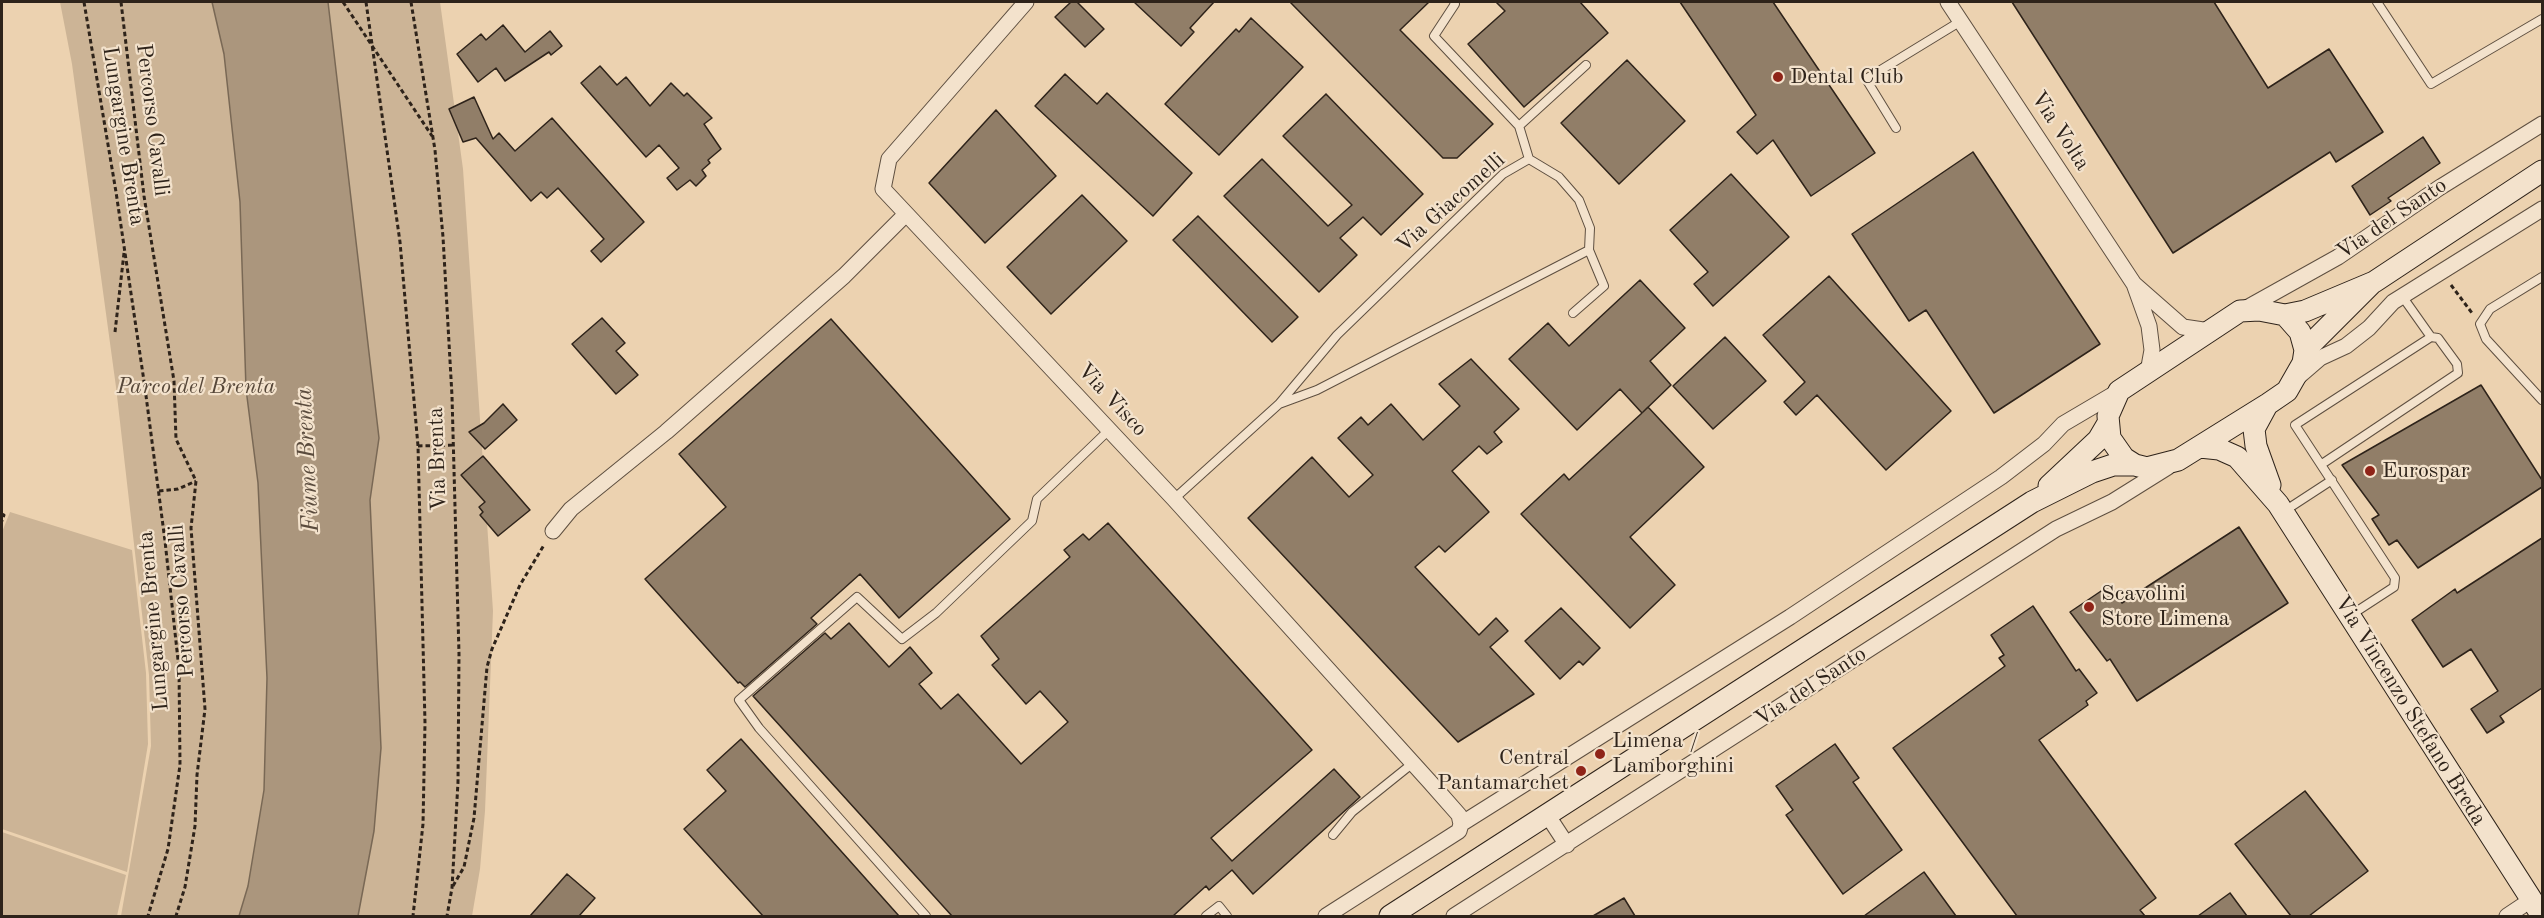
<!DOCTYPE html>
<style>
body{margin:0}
#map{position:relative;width:2544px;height:918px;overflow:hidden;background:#ecd2b0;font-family:"Old Standard TT",serif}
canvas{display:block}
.frame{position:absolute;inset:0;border:3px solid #2e231a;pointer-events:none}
</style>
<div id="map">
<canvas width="2544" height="918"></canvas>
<div class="frame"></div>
</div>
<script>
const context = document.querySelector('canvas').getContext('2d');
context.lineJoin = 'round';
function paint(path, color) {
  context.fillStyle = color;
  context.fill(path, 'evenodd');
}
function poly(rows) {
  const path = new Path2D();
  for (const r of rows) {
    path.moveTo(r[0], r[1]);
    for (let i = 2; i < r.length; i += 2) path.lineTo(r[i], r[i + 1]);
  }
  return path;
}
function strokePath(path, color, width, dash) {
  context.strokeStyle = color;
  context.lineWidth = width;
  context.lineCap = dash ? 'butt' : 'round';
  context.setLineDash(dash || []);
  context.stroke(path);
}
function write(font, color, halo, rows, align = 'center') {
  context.font = font + ' "Old Standard TT",serif';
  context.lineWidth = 4.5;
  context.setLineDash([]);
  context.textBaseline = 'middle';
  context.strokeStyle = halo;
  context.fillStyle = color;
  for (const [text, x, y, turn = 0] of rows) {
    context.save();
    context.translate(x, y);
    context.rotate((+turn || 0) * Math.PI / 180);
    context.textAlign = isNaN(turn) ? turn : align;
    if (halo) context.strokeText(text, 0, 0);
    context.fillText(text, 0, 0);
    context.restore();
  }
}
const green = poly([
 [60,2,212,2,224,54,240,202,246,389,258,483,267,678,264,790,248,886,239,916,121,916,151,746,149,675,116,387,72,64],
 [328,2,440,2,463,169,493,611,485,811,480,869,472,916,358,916,374,831,381,748,370,500,379,438],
 [10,512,132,550,146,673,148,744,127,872,2,829,2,532],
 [2,832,126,875,117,916,2,916]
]);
const water = poly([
 [212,2,328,2,379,438,370,500,381,748,374,831,358,916,239,916,248,886,264,790,267,678,258,483,246,389,240,202,224,54,212,2]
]);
const building = poly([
 [1071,2,1077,2,1104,29,1085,47,1055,17,1071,2],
 [1134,2,1214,2,1190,28,1194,32,1181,46,1134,2],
 [1290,2,1429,2,1400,30,1493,124,1457,158,1443,158,1290,2],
 [1496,2,1580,2,1608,33,1524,107,1468,44,1505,11,1496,2],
 [1680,2,1773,2,1875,153,1811,196,1773,140,1757,154,1737,132,1756,115,1680,2],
 [2012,2,2214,2,2268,88,2329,49,2383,132,2336,162,2330,152,2173,253,2012,2],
 [1251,18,1303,67,1219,155,1165,104,1236,29,1239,32,1251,18],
 [503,25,525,52,550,31,562,46,551,55,549,52,505,81,496,68,478,82,457,54,481,34,486,40,503,25],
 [1627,60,1685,121,1619,184,1561,123,1627,60],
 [600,66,617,85,626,77,650,106,671,83,684,96,687,93,712,118,704,124,721,149,708,160,710,163,702,170,706,176,696,186,690,180,677,190,667,178,679,168,659,145,646,157,581,83,600,66],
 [1065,74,1097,104,1107,93,1192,173,1153,216,1035,106,1065,74],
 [1326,94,1423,194,1381,235,1363,217,1340,238,1357,255,1319,292,1224,196,1262,159,1328,226,1352,205,1283,136,1326,94],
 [474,97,493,139,499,133,515,151,552,118,644,222,601,262,591,251,604,239,558,188,547,198,541,192,531,201,476,138,463,142,449,109,474,97],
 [996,110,1056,176,985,243,929,183,996,110],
 [2423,137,2440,163,2388,198,2391,201,2370,215,2352,186,2423,137],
 [1973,152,2100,344,1994,413,1926,310,1909,321,1852,234,1973,152],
 [1731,174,1789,237,1713,306,1694,284,1708,272,1670,230,1731,174],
 [1082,195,1127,241,1051,314,1007,267,1082,195],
 [1198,216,1298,317,1272,342,1173,240,1198,216],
 [1829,276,1951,411,1886,470,1817,395,1796,415,1784,402,1805,382,1763,335,1829,276],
 [1640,280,1685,328,1650,361,1671,385,1643,412,1648,407,1704,467,1630,537,1675,585,1630,628,1521,514,1564,474,1569,480,1642,413,1620,389,1577,430,1509,359,1548,323,1569,346,1640,280],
 [602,318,625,343,616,351,638,375,616,394,572,344,602,318],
 [831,319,1010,519,899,618,860,574,811,618,817,624,745,687,740,682,738,683,645,579,726,507,679,454,831,319],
 [1725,337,1766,381,1713,429,1673,386,1725,337],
 [1471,359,1519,409,1494,432,1502,442,1487,454,1479,446,1452,471,1489,512,1445,552,1439,546,1415,567,1479,635,1496,618,1508,631,1490,647,1534,694,1458,742,1248,518,1312,457,1349,497,1373,475,1338,438,1361,417,1368,425,1391,404,1423,440,1460,406,1439,384,1471,359],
 [2481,385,2542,480,2542,487,2418,568,2397,540,2389,545,2372,519,2379,515,2342,465,2481,385],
 [503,404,517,420,485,449,469,432,484,423,503,404],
 [483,456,530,510,498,536,480,515,483,512,479,507,485,502,461,475,483,456],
 [1108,523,1312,750,1211,838,1232,861,1334,769,1360,797,1253,894,1232,870,1209,890,1206,886,1173,916,952,916,753,696,825,633,831,639,849,623,889,667,910,647,932,673,919,684,941,709,958,694,1021,764,1068,722,1040,691,1026,704,992,665,999,659,981,636,1070,557,1064,550,1083,534,1089,540,1108,523],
 [2239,527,2288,603,2137,701,2110,659,2107,661,2070,612,2110,585,2122,603,2239,527],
 [2542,538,2542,688,2500,716,2504,722,2487,733,2471,709,2498,691,2471,649,2443,667,2412,620,2455,589,2457,593,2542,538],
 [2033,606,2076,671,2079,669,2097,693,2086,701,2088,705,2039,740,2156,898,2140,910,2145,916,2017,916,1893,748,2005,666,1999,658,2004,655,1991,635,2033,606],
 [1561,608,1600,648,1583,665,1579,661,1560,679,1525,641,1561,608],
 [741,739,899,916,763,916,684,829,726,791,707,770,741,739],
 [1835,744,1859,778,1853,782,1902,850,1843,894,1786,815,1793,810,1776,786,1835,744],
 [2305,791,2368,871,2309,916,2291,916,2235,844,2305,791],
 [1924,872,1956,916,1864,916,1924,872],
 [567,874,595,898,579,916,530,916,567,874],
 [2230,893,2247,916,2198,916,2230,893],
 [1624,898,1635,916,1593,916,1624,898]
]);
const path = poly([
 [84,2,116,192,145,388,165,541,179,669,180,765,168,849,148,916],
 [121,2,144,196,174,381,176,439,196,481,191,528,205,709,197,775,195,826,185,887,176,916],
 [343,2,432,136],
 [366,2,400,242,418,446,425,723,423,824,413,916],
 [411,2,435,150,443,237,452,396,459,654,458,782,452,888,447,916],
 [2451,285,2472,313],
 [115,332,124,253],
 [418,446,453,445],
 [159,491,178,489,196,481],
 [2,514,4,515,2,521],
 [453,886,464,867,474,818,487,667,492,649,520,585,544,545]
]);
const lane = poly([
 [1454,2,1455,4,1434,36,1519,126,1529,159],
 [2377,2,2431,84,2542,19],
 [1519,126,1586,65],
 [1896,128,1866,79,1961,21],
 [2542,277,2490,309,2480,324,2486,339,2542,400],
 [2402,296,2431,337],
 [1573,313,1604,286,1589,250],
 [2322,464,2458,373,2457,364,2438,338,2431,337,2295,425,2395,578,2394,587,2351,615],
 [1174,499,1279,404,1317,390,1589,250,1590,228,1579,200,1559,177,1529,159,1503,174,1337,335,1279,404],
 [2286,510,2332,480],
 [1333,835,1352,812,1413,763],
 [926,916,759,728,739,700,857,597,902,639,936,613,1032,521,1037,499,1109,430],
 [1206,916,1219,906,1227,916]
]);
const street = poly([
 [1026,2,889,159,883,189,1174,499,1429,781,1459,815,1461,824],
 [1948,2,2134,284,2149,326,2152,350,2148,372],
 [2134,284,2183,327,2210,331],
 [2243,310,2338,257,2439,188,2542,124],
 [2298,377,2320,358,2346,346,2369,328,2393,302,2542,209],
 [553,531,571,509,666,432,844,276,906,214],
 [1548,816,1567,845],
 [1461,824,1790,617,2001,477,2044,444,2063,424,2119,391],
 [1326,916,1459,831,1461,824],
 [1454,916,2056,529,2112,502,2168,467],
 [2507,916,2531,900]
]);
const secondary = poly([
 [2305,350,2371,284],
 [2267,405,2254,429,2256,446,2270,485],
 [2200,447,2219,449,2237,457,2278,504,2542,916],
 [2135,465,2124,458,2110,438,2108,416,2119,391,2240,311,2259,310,2285,315,2305,311,2374,282,2542,171],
 [2049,486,2098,440,2108,423],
 [1390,916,2032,502,2092,472,2113,465,2135,465,2147,468,2178,460,2268,404,2287,391,2303,363,2305,350,2300,332,2285,315]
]);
const markers = [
 [1778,77,6,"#8f2418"],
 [2370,471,6,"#8f2418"],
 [2089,607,6,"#8f2418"],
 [1600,754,6,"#8f2418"],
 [1581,771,6,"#8f2418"]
];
const poiNames = [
 ["Dental Club",1790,77],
 ["Eurospar",2382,471],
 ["Scavolini",2101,594],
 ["Store Limena",2101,619],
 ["Limena /",1612,741],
 ["Lamborghini",1612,766],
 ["Central",1569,758,"right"],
 ["Pantamarchet",1569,783,"right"]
];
const streetNames = [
 ["Percorso Cavalli",152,120,83],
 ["Via Volta",2060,131,57],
 ["Lungargine Brenta",123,136,81],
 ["Via Giacomelli",1451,203,-42],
 ["Via del Santo",2392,219,-34],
 ["Via Visco",1112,400,47],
 ["Via Brenta",438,459,-92],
 ["Percorso Cavalli",182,601,-94],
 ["Lungargine Brenta",154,621,-95],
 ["Via del Santo",1811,687,-33],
 ["Via Vincenzo Stefano Breda",2410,711,58]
];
const parkNames = [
 ["Parco del Brenta",196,387]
];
const waterNames = [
 ["Fiume Brenta",308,460,-93]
];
paint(green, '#ccb496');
paint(water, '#ab967d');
strokePath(water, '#796855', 1.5);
paint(building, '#917e68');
strokePath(building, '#2e231a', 1.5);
strokePath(lane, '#5e4f40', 10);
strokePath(street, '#5e4f40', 17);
strokePath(secondary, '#2e231a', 23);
strokePath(path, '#2e231a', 3, [4.5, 3]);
strokePath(lane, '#f3e2cc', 8);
strokePath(street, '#f3e2cc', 15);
strokePath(secondary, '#f3e2cc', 21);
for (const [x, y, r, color] of markers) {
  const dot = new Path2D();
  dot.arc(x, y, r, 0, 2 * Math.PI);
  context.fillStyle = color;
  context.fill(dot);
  strokePath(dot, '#f3e2cc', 2);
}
write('22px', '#2e231a', '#f3e2cc', poiNames, 'left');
write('22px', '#2e231a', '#f3e2cc', streetNames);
write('italic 22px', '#564739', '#f3e2cc', parkNames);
write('italic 24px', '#5a4b3d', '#f3e2cc', waterNames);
</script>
